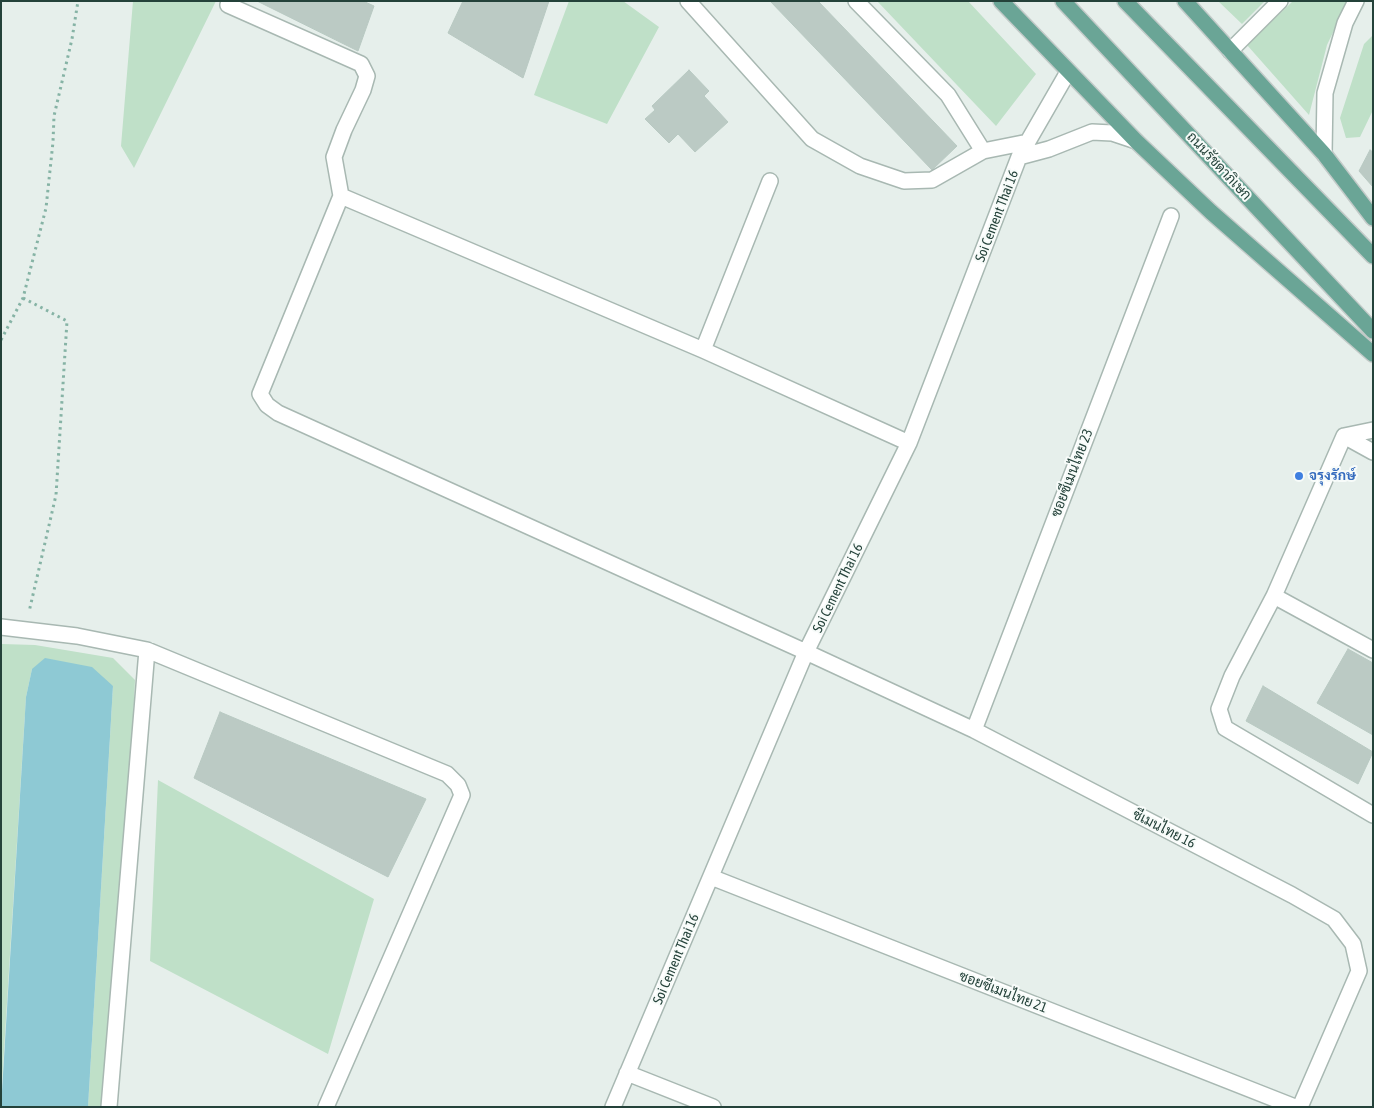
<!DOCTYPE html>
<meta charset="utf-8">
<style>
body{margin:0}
#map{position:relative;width:1374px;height:1108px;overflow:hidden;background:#e6efeb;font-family:"Asap Condensed",sans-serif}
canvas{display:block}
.frame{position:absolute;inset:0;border:2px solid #24423a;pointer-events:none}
</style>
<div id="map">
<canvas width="1374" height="1108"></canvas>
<div class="frame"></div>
</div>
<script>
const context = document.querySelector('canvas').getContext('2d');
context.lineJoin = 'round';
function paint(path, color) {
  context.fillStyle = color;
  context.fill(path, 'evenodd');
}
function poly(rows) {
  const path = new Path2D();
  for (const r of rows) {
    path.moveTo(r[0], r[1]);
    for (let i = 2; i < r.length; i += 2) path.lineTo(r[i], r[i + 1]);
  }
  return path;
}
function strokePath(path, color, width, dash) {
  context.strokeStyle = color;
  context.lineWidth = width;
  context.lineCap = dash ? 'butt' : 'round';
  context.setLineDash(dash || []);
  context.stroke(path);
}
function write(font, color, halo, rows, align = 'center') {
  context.font = font + ' "Asap Condensed",Sarabun,sans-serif';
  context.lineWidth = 4;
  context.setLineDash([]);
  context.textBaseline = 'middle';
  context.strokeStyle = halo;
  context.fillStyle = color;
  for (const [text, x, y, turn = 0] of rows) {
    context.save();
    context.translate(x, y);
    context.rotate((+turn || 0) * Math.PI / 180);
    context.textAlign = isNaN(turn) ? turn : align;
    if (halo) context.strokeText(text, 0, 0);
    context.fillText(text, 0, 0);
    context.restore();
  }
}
const green = poly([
 [133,1,216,1,134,168,121,146],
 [569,1,623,1,659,27,607,124,534,95],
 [877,1,968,1,1036,74,996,126],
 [1218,1,1265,1,1242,24],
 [1293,1,1348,1,1327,45,1309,115,1247,45],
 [1373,35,1373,110,1360,137,1346,138,1340,118,1364,44],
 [2,644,35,645,113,658,135,680,114,1107,88,1107,113,686,32,669,26,697,1,1099],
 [158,780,374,899,328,1054,150,961]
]);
const water = poly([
 [45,658,92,667,113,686,88,1107,1,1107,26,697,32,669]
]);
const building = poly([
 [257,1,363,1,374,6,358,51,257,1],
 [463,1,549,1,523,78,448,33,463,1],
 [770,1,818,1,957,146,932,170,770,1],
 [689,70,709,91,704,96,728,122,695,152,678,134,669,143,645,119,655,110,652,106,689,70],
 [1370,150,1373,152,1373,187,1359,171,1370,150],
 [1348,649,1373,663,1373,735,1317,703,1348,649],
 [1263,686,1373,752,1358,784,1246,721,1263,686],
 [220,712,426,799,388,877,194,778,220,712]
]);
const path = poly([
 [23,298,67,321,56,495,29,612],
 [1,340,23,298,46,208,53,142,54,116,72,39,78,1]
]);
const minor = poly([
 [688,1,812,139,860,166,904,181,932,180,983,151,1028,142],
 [856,1,948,95,983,151],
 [228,5,361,64,367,76,363,90,344,130,334,157,341,196,260,394,267,405,278,413,806,652,974,730,1292,895,1334,919,1353,944,1359,971,1300,1107],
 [1230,51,1280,1],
 [1324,154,1325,93,1345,23,1356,1],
 [1019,157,1049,149,1092,132,1112,133,1136,141],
 [341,196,703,350,909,443],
 [703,350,770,181],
 [1373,430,1344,436,1274,596,1232,676,1219,709,1225,728,1373,815],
 [1344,436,1373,452],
 [1274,596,1373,650],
 [1,627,77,636,147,650,447,774,458,785,462,795,326,1107],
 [974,730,1171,216],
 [711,877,1295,1107],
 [627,1073,713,1107],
 [109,1107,147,650],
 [613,1107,806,652,909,443,1019,157,1068,72]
]);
const major = poly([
 [1001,1,1136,141,1211,212,1373,354],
 [1063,1,1373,331],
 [1125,1,1373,256],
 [1185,1,1324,154,1373,218]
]);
const markers = [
 [1299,476,5,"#3f7fe0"]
];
const streetNames = [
 ["ถนนรัชดาภิเษก",1219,166,47],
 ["Soi Cement Thai 16",997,216,-69],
 ["ซอยซีเมนไทย 23",1072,473,-69],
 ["Soi Cement Thai 16",838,588,-64],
 ["ซีเมนไทย 16",1164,829,27],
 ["Soi Cement Thai 16",676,959,-67],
 ["ซอยซีเมนไทย 21",1003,992,21]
];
const shopNames = [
 ["จรุงรักษ์",1309,476]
];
paint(green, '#bfe0c8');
paint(water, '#8ec9d4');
paint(building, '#bbcac4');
strokePath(building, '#b8c9c2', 1);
strokePath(minor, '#a8b8b2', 18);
strokePath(major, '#c2cac8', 18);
strokePath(path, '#86b3a5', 3, [2.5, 4]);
strokePath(minor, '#fff', 15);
strokePath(major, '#6aa596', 15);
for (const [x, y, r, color] of markers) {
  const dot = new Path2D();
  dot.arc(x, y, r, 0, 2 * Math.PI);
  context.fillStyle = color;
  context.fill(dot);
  strokePath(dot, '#f7fbf9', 2);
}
write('14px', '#24423a', '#f7fbf9', streetNames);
write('bold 14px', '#366cbe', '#f7fbf9', shopNames, 'left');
</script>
